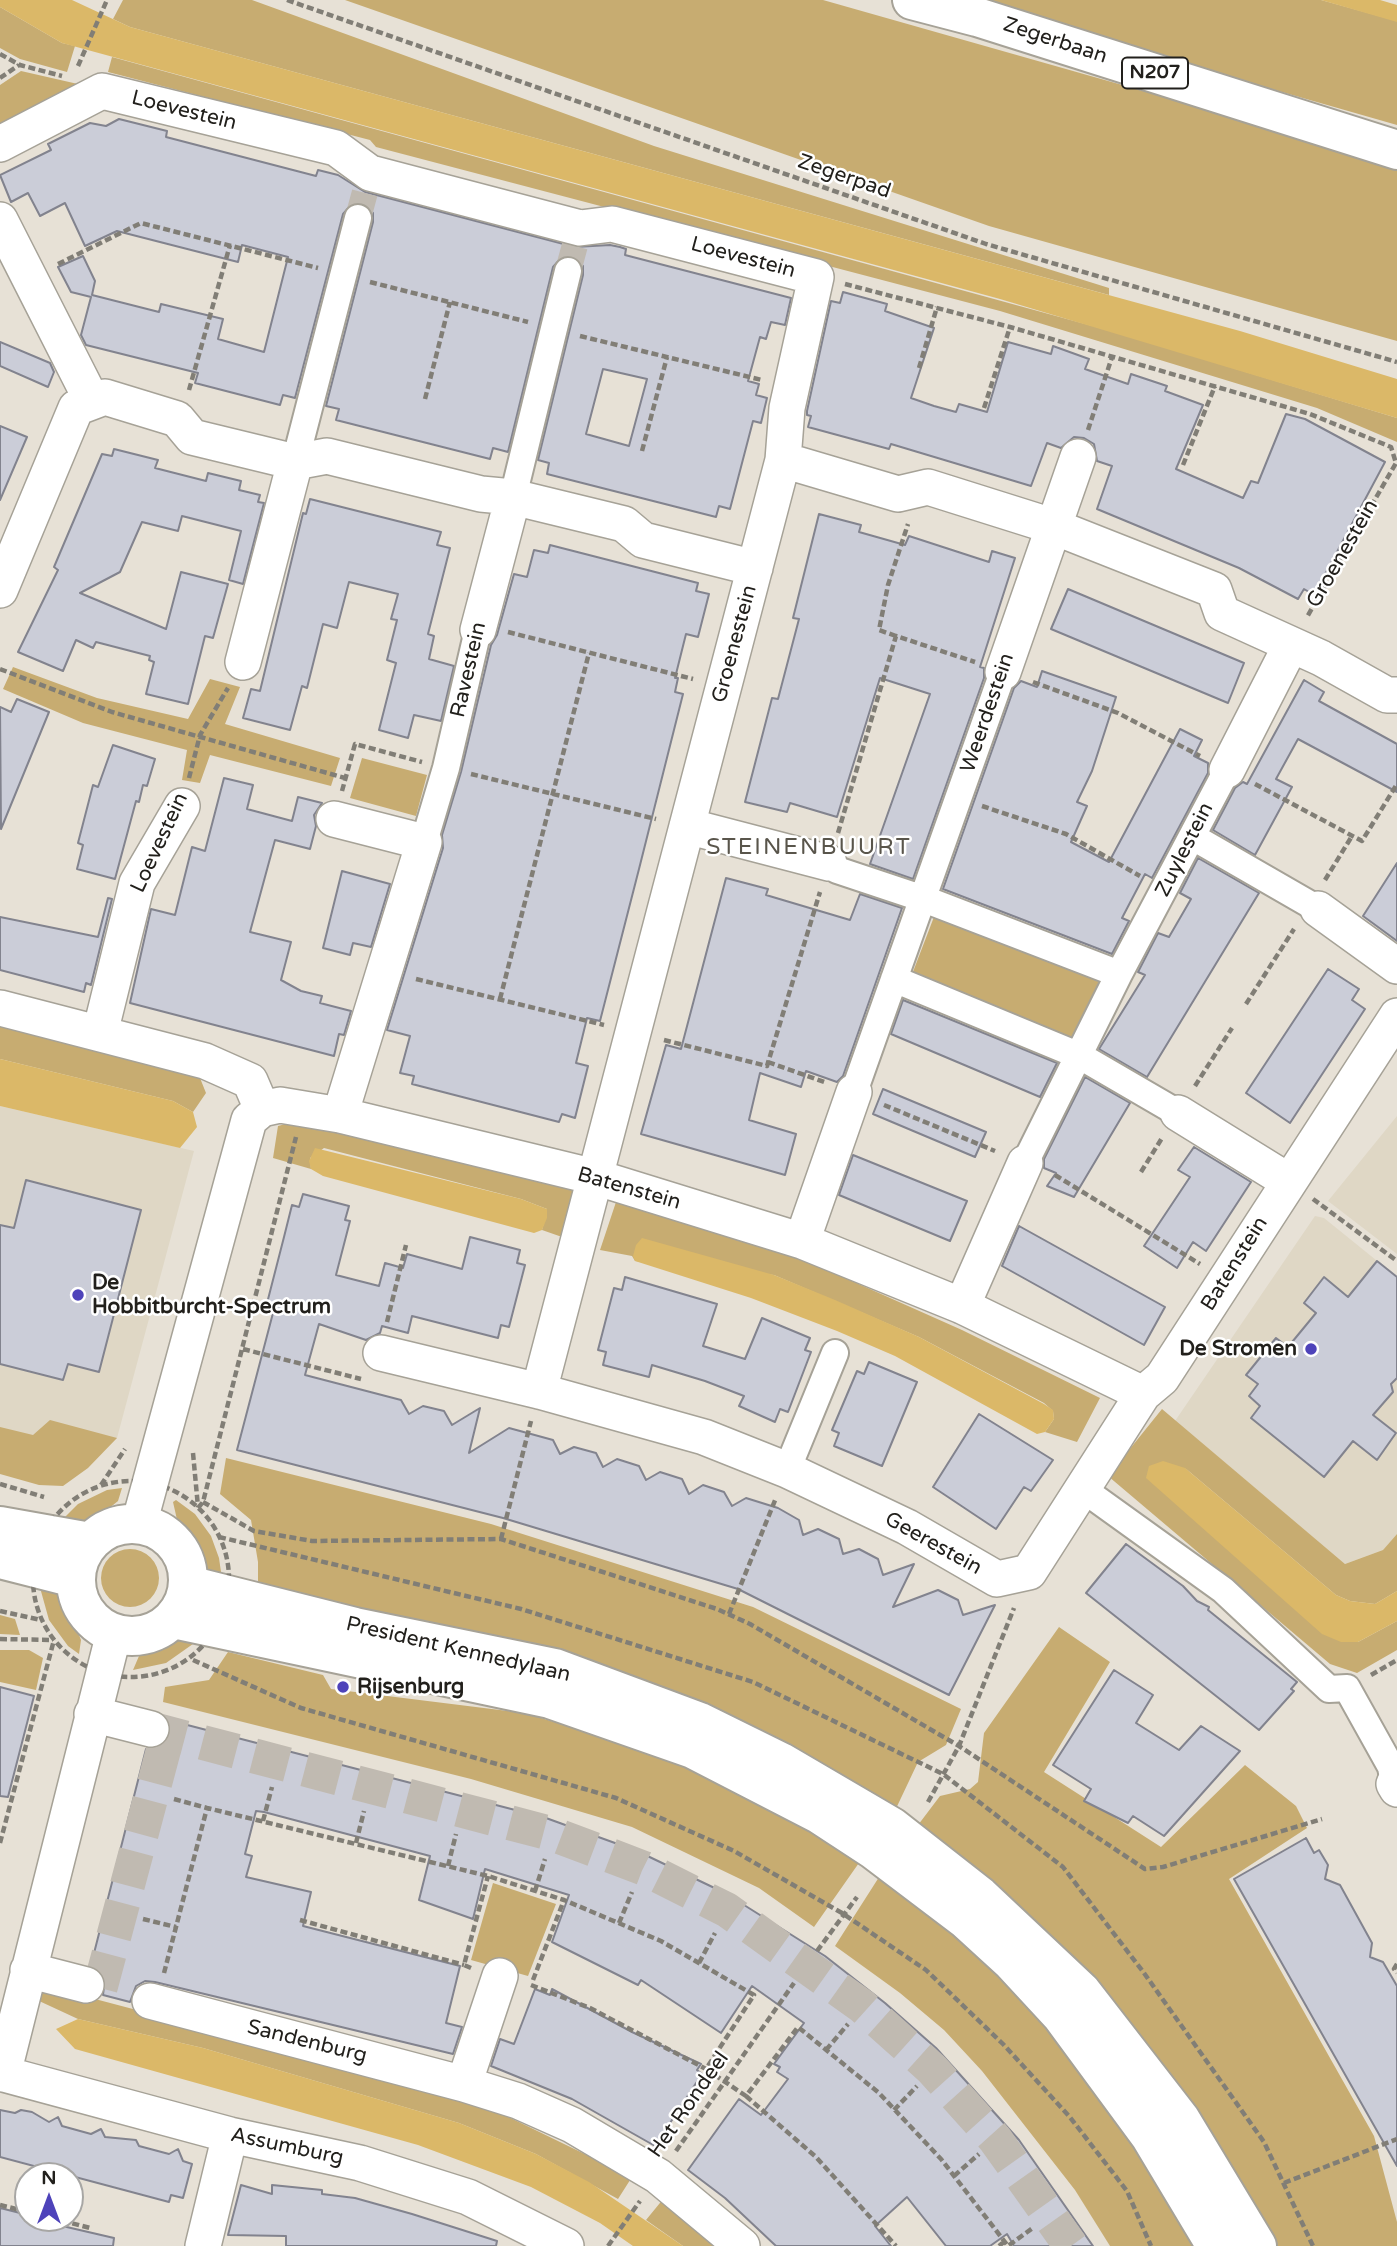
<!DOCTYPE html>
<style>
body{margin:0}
#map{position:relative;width:1397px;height:2246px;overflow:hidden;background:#e7e1d6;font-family:"Varela Round",sans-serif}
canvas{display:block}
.north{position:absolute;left:14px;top:2162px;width:70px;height:70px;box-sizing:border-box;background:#fff;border:2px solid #a7a6a4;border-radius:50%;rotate:0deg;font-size:19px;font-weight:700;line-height:28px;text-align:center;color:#22201c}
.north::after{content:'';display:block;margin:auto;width:24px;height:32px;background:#4e43ba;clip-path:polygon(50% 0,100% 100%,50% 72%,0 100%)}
</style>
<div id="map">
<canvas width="1397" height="2246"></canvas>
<div class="north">N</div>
</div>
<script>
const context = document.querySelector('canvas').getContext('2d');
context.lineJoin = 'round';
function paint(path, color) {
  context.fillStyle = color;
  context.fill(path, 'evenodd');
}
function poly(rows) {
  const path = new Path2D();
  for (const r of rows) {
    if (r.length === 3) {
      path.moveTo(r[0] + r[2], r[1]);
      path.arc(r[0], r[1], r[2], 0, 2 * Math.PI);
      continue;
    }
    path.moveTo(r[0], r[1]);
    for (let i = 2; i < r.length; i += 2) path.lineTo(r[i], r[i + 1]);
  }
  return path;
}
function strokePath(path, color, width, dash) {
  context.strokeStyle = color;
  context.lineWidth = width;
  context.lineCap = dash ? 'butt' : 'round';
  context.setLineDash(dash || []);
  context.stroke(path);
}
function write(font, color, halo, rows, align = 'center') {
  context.font = font + ' "Varela Round",sans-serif';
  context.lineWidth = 5;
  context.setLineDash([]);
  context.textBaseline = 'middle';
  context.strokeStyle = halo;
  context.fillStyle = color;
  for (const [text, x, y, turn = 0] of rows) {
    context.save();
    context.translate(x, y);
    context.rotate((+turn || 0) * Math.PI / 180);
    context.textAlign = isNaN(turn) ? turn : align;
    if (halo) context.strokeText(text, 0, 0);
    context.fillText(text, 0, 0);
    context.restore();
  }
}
const built = poly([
 [0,1106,194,1151,117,1438,75,1466,0,1449],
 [1397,1116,1397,1254,1328,1201],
 [1315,1216,1324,1218,1397,1277,1397,1534,1383,1550,1345,1564,1175,1421]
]);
const green = poly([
 [123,0,252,0,654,146,1109,288,1109,295,130,27,113,19],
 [345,0,823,0,1397,163,1397,341,989,226],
 [961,0,1321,0,1397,21,1397,125],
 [0,7,62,43,75,46,67,72,20,59,0,48],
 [112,57,1118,333,1397,418,1397,442,1317,408,1000,311,376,147,370,140,108,72],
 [21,71,91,87,0,137,0,85],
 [13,667,97,698,188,719,210,679,240,687,225,724,340,758,331,786,210,755,200,783,182,780,187,750,83,723,3,689],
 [362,758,427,775,416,816,350,798],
 [937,909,1104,976,1075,1044,911,977],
 [0,1018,200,1078,206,1093,193,1112,173,1101,0,1059],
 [300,1120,573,1190,562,1237,542,1230,547,1209,521,1199,324,1148,310,1158,311,1169,273,1158,278,1126],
 [616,1202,780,1249,962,1330,1100,1398,1077,1442,1045,1432,1054,1419,1053,1411,1044,1403,919,1337,774,1275,635,1261,632,1256,600,1250],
 [1162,1409,1345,1564,1383,1550,1397,1534,1397,1591,1375,1604,1350,1601,1336,1595,1185,1468,1358,1642,1397,1621,1397,1650,1357,1673,1330,1664,1108,1476],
 [50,1420,117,1438,88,1468,63,1486,39,1485,0,1474,0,1427,33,1435],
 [226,1458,491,1524,753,1607,961,1709,946,1745,918,1762,892,1817,258,1592,258,1562,251,1520,220,1494],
 [122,1488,118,1501,102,1514,78,1525,58,1524,78,1504,107,1490],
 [176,1500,195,1514,211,1536,219,1558,222,1579,212,1579,201,1567,178,1524,173,1502],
 [130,1578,29],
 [39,1584,55,1588,66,1602,81,1640,79,1654,68,1646,49,1620],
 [0,1615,15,1619,20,1635,0,1634],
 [1059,1627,1110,1662,1044,1772,1161,1847,1245,1765,1296,1806,1307,1828,1229,1879,1374,2136,1397,2222,1397,2246,1270,2246,912,1833,940,1796,970,1789,978,1782,984,1733],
 [174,1636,200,1639,166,1663,133,1670,139,1656,146,1649],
 [0,1650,29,1650,43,1658,36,1690,0,1682],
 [228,1652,323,1675,331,1689,524,1713,657,1752,767,1802,861,1860,814,1927,759,1888,632,1827,471,1779,163,1702,165,1687,209,1680],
 [881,1874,1009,1980,1081,2060,1203,2246,1110,2246,1075,2190,982,2071,944,2030,900,1993,835,1946],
 [493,1883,556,1904,528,1976,471,1960],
 [42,1985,379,2074,488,2107,632,2177,618,2199,536,2154,459,2123,203,2048,78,2019,37,2000],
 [664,2198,717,2246,683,2246,646,2220]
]);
const water = poly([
 [0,0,72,0,130,27,1240,331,1397,379,1397,418,1000,299,62,43,0,7],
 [1321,0,1380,0,1397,5,1397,22],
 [0,1059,173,1101,193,1112,197,1127,180,1148,0,1106],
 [315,1148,521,1199,547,1209,547,1218,542,1230,534,1233,323,1176,311,1169,309,1161],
 [642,1238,774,1275,835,1300,919,1337,1044,1404,1053,1410,1054,1419,1045,1432,1037,1434,895,1356,837,1331,751,1298,635,1261,633,1256,636,1245],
 [1163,1461,1185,1468,1336,1595,1350,1601,1375,1604,1397,1591,1397,1621,1358,1642,1341,1642,1322,1634,1146,1478,1149,1466],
 [78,2019,203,2048,459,2123,536,2154,589,2182,683,2246,633,2246,600,2223,531,2187,418,2145,75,2049,56,2029]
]);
const building = poly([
 [119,119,167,131,166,137,316,176,318,170,338,175,365,192,575,247,610,245,620,247,626,249,625,255,791,298,785,325,771,322,766,339,760,337,748,381,759,384,756,395,767,398,761,423,753,421,730,509,719,506,716,517,547,474,549,463,538,460,583,275,583,266,572,256,563,256,553,267,508,452,493,448,490,459,336,420,339,409,326,406,373,222,373,213,363,203,353,203,343,214,295,398,283,395,280,405,195,383,198,373,86,345,81,335,91,297,71,292,58,267,83,256,95,281,92,295,159,312,161,304,223,319,218,339,264,352,288,257,242,245,238,262,117,231,85,246,65,203,40,216,28,193,11,202,0,175,51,150,48,144,90,123,106,126,119,119],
 [603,369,647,379,629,446,586,434,603,369],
 [843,292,887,304,885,311,934,328,911,398,934,406,956,412,959,404,987,412,1008,342,1051,354,1053,346,1089,359,1085,369,1128,384,1131,374,1167,386,1165,391,1203,405,1176,469,1243,498,1251,481,1258,483,1286,414,1305,419,1385,462,1314,595,1304,589,1298,599,1239,568,1097,509,1112,466,1097,461,1094,444,1084,438,1074,437,1061,448,1047,443,1031,486,891,444,889,449,808,427,811,416,807,415,807,411,831,301,840,303,843,292],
 [0,342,50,363,54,372,48,387,0,366,0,342],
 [0,426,27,437,0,500,0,426],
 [114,449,158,460,155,468,206,481,208,473,241,481,239,490,260,495,258,502,264,503,243,584,229,580,241,531,182,516,178,531,142,522,120,572,80,593,166,629,181,572,228,584,213,638,205,636,188,704,146,694,154,662,149,660,150,656,96,642,93,648,76,640,63,671,18,652,58,570,54,567,102,454,112,456,114,449],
 [310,499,441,532,437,545,450,548,428,634,434,636,429,659,454,666,441,721,414,715,408,738,379,730,396,663,387,660,397,620,391,619,398,594,349,582,337,628,323,624,307,688,302,686,290,730,243,718,251,689,260,691,303,513,306,514,310,499],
 [819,514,861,525,859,532,905,545,909,536,989,562,992,551,1015,558,980,667,984,668,984,678,913,879,870,864,930,694,880,678,837,817,790,803,787,812,745,802,772,698,778,699,799,619,793,618,819,514],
 [550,545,698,583,696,591,709,594,698,637,686,634,675,678,678,678,675,692,683,694,639,869,600,1021,587,1018,576,1063,588,1066,575,1118,562,1114,559,1122,412,1084,414,1076,400,1073,410,1036,387,1030,443,848,442,835,461,772,491,645,497,635,514,574,527,577,534,550,548,553,550,545],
 [1068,589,1244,663,1228,703,1051,629,1068,589],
 [1042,671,1116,697,1092,771,1077,802,1087,806,1071,842,1109,862,1180,729,1202,740,1194,756,1208,763,1208,773,1152,878,1145,874,1122,918,1129,921,1112,954,943,889,1014,688,1021,681,1037,687,1042,671],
 [1304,680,1324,692,1319,701,1397,744,1397,792,1298,739,1276,779,1292,787,1255,855,1213,830,1235,788,1243,782,1247,784,1304,680],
 [17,699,49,712,1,829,0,707,11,712,17,699],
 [113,745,155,759,147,786,143,785,139,802,136,801,115,879,77,869,83,845,78,843,93,785,98,787,113,745],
 [224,778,253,785,247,809,292,821,298,797,322,803,314,815,316,826,310,849,275,840,250,932,291,942,281,980,301,991,322,996,320,1003,351,1011,344,1035,339,1034,334,1056,130,1003,151,909,175,915,192,847,205,851,224,778],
 [1198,858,1259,893,1147,1077,1099,1049,1145,975,1138,972,1158,933,1169,937,1191,899,1180,893,1198,858],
 [1397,863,1397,941,1363,916,1397,863],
 [342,871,390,884,371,947,353,943,350,955,323,948,342,871],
 [726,878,768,889,766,895,850,920,860,894,902,908,843,1076,837,1082,806,1071,801,1087,760,1073,749,1120,796,1134,785,1175,641,1134,666,1045,681,1049,726,878],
 [108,898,112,899,91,985,86,983,84,992,0,970,0,917,98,937,108,898],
 [1328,969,1359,989,1352,1000,1365,1009,1290,1123,1246,1093,1328,969],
 [903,1000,1057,1063,1040,1097,891,1034,903,1000],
 [1085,1077,1130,1103,1074,1197,1047,1186,1056,1173,1044,1168,1044,1159,1085,1077],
 [883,1089,986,1132,975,1157,873,1114,883,1089],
 [1194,1147,1251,1182,1206,1251,1193,1242,1177,1268,1144,1246,1190,1177,1178,1170,1194,1147],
 [853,1155,967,1201,950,1241,839,1195,853,1155],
 [26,1180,141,1210,99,1372,68,1364,63,1380,0,1364,0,1225,14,1228,26,1180],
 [303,1194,349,1206,345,1220,350,1221,336,1275,379,1286,385,1263,403,1268,407,1254,462,1269,470,1237,520,1250,517,1263,525,1265,509,1327,501,1325,498,1338,412,1316,408,1333,382,1326,380,1333,366,1340,319,1324,305,1375,401,1400,409,1414,423,1406,444,1411,452,1425,480,1408,469,1453,509,1428,553,1440,560,1454,574,1447,596,1453,603,1467,617,1459,639,1466,646,1480,660,1472,682,1479,689,1494,703,1485,724,1492,732,1506,746,1498,778,1508,799,1520,803,1535,818,1529,839,1539,843,1554,859,1549,878,1559,883,1575,914,1564,893,1607,938,1590,958,1600,963,1615,995,1605,949,1695,738,1589,503,1518,237,1450,273,1313,265,1311,284,1237,292,1205,299,1207,303,1194],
 [1019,1226,1165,1307,1144,1345,1002,1266,1019,1226],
 [1377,1261,1397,1277,1397,1378,1391,1384,1393,1392,1373,1415,1396,1433,1377,1460,1353,1441,1324,1477,1251,1418,1260,1406,1249,1396,1258,1384,1246,1375,1276,1338,1288,1347,1316,1313,1304,1303,1324,1277,1348,1297,1377,1261],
 [625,1277,717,1304,703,1346,745,1359,762,1318,810,1338,805,1350,811,1352,788,1412,780,1409,775,1422,739,1406,744,1396,705,1381,652,1365,649,1377,603,1365,606,1352,598,1350,614,1288,622,1290,625,1277],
 [869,1362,917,1382,882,1466,834,1446,839,1433,832,1430,857,1371,864,1374,869,1362],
 [979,1414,1053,1460,1031,1491,1024,1487,996,1529,933,1487,979,1414],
 [1126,1544,1183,1586,1197,1601,1209,1607,1208,1610,1297,1682,1291,1689,1294,1691,1259,1730,1086,1593,1126,1544],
 [1114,1670,1153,1695,1136,1723,1179,1750,1201,1726,1240,1751,1164,1836,1133,1816,1128,1823,1084,1801,1091,1789,1053,1765,1114,1670],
 [0,1687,34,1696,8,1797,0,1796,0,1687],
 [168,1720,546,1818,637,1851,725,1893,825,1956,885,2003,936,2048,1019,2140,1093,2246,1014,2246,1007,2234,990,2246,946,2246,907,2197,875,2226,891,2246,776,2246,725,2198,688,2170,739,2099,761,2115,788,2079,777,2072,780,2067,774,2064,804,2023,752,1986,721,2033,641,1980,638,1985,552,1942,569,1895,485,1869,473,1919,419,1900,430,1856,264,1812,256,1811,245,1854,252,1856,246,1877,311,1892,303,1926,460,1966,446,2023,462,2027,453,2054,155,1982,145,1981,136,1986,130,2002,103,1995,105,1979,100,1970,91,1965,146,1749,157,1748,166,1742,171,1733,168,1720],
 [1306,1838,1314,1853,1319,1850,1328,1865,1325,1879,1340,1885,1372,1943,1370,1957,1383,1962,1397,1986,1397,2166,1234,1879,1306,1838],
 [535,1989,550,1995,552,1989,632,2032,701,2064,697,2070,702,2074,655,2146,572,2099,491,2066,500,2039,514,2044,535,1989],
 [0,2110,15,2113,21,2110,32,2112,49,2122,58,2117,62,2126,91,2134,101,2129,105,2137,136,2140,139,2146,169,2154,178,2149,183,2161,192,2164,183,2198,171,2195,169,2202,0,2157,0,2110],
 [241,2185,272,2194,272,2185,322,2190,322,2194,355,2198,412,2214,497,2241,496,2246,286,2246,286,2236,228,2235,241,2185],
 [0,2208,28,2215,28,2218,114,2238,113,2246,0,2246,0,2208]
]);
const pedestrianTunnel = poly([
 [358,218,365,192],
 [568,271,575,245]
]);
const minorTunnel = poly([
 [151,1729,553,1834,643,1868,727,1910,862,2006,932,2069,995,2139,1071,2246],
 [100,1988,168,1733]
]);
const path = poly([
 [287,0,986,244,1397,362],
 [0,54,20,65,62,76],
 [78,66,107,0],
 [0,78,19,65],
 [58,264,141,223,318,268],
 [370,282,528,322],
 [845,284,1010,327,1310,414,1391,447,1396,463,1307,617],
 [580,336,762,380],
 [919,368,937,307],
 [189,390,230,245],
 [425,399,450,302],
 [984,408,1010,327],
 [1088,430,1112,357],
 [642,451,667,357],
 [1183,465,1215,386],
 [508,632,693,679],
 [896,636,879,630,888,585,908,524],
 [0,669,112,712,345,778],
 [1033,682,1118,713,1200,756],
 [471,774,656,819],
 [189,778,200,735,228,688],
 [1255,784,1362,841,1397,784],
 [342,791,355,744,422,762],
 [982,806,1066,834,1140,876],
 [838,833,896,636,975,662],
 [1325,880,1352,836],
 [416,979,604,1025],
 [500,999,589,653],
 [1246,1004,1294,929],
 [664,1040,767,1066,820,892],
 [768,1062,827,1083],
 [1195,1086,1232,1028],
 [884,1105,995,1151],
 [1141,1172,1162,1138],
 [1055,1175,1200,1264],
 [1313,1199,1397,1261],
 [387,1322,406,1245],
 [243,1349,361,1379],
 [193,1453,198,1507],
 [131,1579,98],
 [0,1484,44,1497],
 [101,1485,125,1449],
 [203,1502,254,1531,312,1541,501,1539,717,1609,750,1624,959,1746,1145,1869,1163,1867,1322,1819],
 [198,1508,203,1502,296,1137],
 [219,1537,521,1609,753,1682,943,1774,1063,1867,1144,1973,1264,2142,1313,2246],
 [501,1539,531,1421],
 [0,1611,41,1620],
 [729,1614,776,1498],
 [0,1639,53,1640],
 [193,1660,301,1708,616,1798,734,1851,842,1913,926,1970,1003,2044,1069,2116,1127,2191,1151,2246],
 [1371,1675,1397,1660],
 [174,1799,207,1808],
 [928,1802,959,1746,1014,1608],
 [263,1821,272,1787],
 [0,1843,54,1640],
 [356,1843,364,1811],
 [448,1866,456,1834],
 [535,1891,545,1859],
 [143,1919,176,1927],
 [300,1920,464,1965],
 [619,1923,632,1892],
 [817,1951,857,1897],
 [699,1963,715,1933],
 [1397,1964,1394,1969,1397,1973],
 [471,1968,464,1965,488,1876],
 [164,1973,207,1808,488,1876,564,1900,661,1941,754,1995,706,2069,746,2096,798,2027,879,2093,941,2159,1008,2246,1034,2227],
 [533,1980,564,1900],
 [531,1985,590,2008,706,2069],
 [826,2050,848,2024],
 [746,2096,816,2157,896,2246],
 [894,2110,917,2086],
 [676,2151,794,1983],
 [954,2176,979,2154],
 [1284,2183,1397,2139],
 [0,2205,28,2212],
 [52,2218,90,2228],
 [608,2246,640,2201],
 [999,2246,1005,2241]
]);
const pedestrian = poly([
 [295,462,358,218],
 [513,497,568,271],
 [1193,837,1318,909],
 [424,842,446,768,478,630],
 [829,863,837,870,924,899,1119,974],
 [894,979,1080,1056,1178,1113],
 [854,1092,1003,672],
 [1025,1163,1119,974,1227,770],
 [787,1470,835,1353],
 [1084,1490,1223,1590,1329,1689,1347,1688,1391,1767,1394,1784]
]);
const minor = poly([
 [0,144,102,91,336,148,370,173,580,228,612,224,816,277,787,408,783,460,539,1391],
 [0,220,92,401],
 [783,460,898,494,928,487,1052,526,1214,590,1222,613,1321,658,1387,695,1397,695],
 [0,590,76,408,105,397,177,419,192,437,295,462,327,456,481,494,513,497,624,524,643,540,755,568],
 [478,630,513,497],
 [243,662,295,462],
 [1003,672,1078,457],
 [1227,770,1291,645],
 [334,819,424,842,340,1115],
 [687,826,829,863],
 [1318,909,1397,966],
 [0,1008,205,1061,250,1081,262,1109],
 [100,1033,137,883,182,806],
 [1178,1113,1288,1181],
 [802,1241,854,1092],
 [962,1306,1025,1163],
 [381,1353,539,1391,704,1437,787,1470,907,1527,997,1579,1029,1572,1143,1394,1162,1378,1397,1016],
 [139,1524,249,1120,262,1109,280,1105,340,1115,595,1177,802,1241,962,1306,1143,1394],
 [92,1714,151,1729],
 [1394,1784,1397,1789],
 [28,1970,86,1985],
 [150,2001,464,2084,518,2101,572,2125,658,2176,742,2246],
 [0,2073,230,2135,360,2163,468,2197,566,2246],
 [3,2074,114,1633],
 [464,2084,500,1976],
 [203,2246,230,2135]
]);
const tertiary = poly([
 [132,1580,56],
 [0,1526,90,1542],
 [0,1559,75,1578],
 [188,1585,355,1627,555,1668,700,1722,781,1762,892,1827,980,1896,1081,1991,1181,2120,1257,2246],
 [173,1619,550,1699,693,1749,819,1814,874,1850,965,1919,1012,1962,1061,2015,1150,2136,1216,2246]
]);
const primary = poly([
 [912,0,977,17,1397,150]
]);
const markers = [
 [78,1295,7,"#4e43ba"],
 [1311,1349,7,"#4e43ba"],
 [343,1687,7,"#4e43ba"]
];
const shields = [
 [1155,73,66]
];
const shieldNames = [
 ["N207",1155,73]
];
const streetNames = [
 ["Zegerbaan",1055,41,18],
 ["Loevestein",184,111,14],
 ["Zegerpad",844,177,19],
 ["Loevestein",743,258,15],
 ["Groenestein",1343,554,-60],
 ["Groenestein",735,644,-75],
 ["Ravestein",469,670,-77],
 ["Weerdestein",988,713,-71],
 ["Loevestein",160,843,-65],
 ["Zuylestein",1185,850,-63],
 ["Batenstein",629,1189,16],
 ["Batenstein",1235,1264,-58],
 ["Geerestein",933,1544,29],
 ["President Kennedylaan",458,1650,13],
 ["Sandenburg",307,2042,14],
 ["Het Rondeel",689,2105,-55],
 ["Assumburg",287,2147,12]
];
const poiNames = [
 ["De",92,1283],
 ["Hobbitburcht-Spectrum",92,1307],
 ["De Stromen",1297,1349,"right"],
 ["Rijsenburg",357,1687]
];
const neighbourhoodNames = [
 ["STEINENBUURT",809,848]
];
paint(built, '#dfd7c5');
paint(green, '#c7ac71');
paint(water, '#dbb868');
paint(building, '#cbcdd8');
strokePath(building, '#82838e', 2);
strokePath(pedestrianTunnel, '#c0bab1', 26, [26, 13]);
strokePath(minorTunnel, '#c0bab1', 35, [35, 18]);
strokePath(pedestrian, '#a6a297', 30);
strokePath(minor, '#a6a297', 38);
strokePath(tertiary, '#a6a297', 42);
strokePath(primary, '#a6a297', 42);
strokePath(path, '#817e76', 4.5, [7, 3.5]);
strokePath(pedestrian, '#fff', 26);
strokePath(minor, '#fff', 35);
strokePath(tertiary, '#fff', 38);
strokePath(primary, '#fff', 38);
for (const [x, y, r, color] of markers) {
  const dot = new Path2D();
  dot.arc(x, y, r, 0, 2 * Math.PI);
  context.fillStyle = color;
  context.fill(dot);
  strokePath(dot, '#fff', 2.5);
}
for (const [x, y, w] of shields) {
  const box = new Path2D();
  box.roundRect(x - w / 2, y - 15.5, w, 31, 5);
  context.fillStyle = '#fff';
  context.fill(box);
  strokePath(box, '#22201c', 2);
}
write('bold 19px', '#22201c', null, shieldNames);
write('21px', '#22201c', '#fff', streetNames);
write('bold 21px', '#22201c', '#fff', poiNames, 'left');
context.letterSpacing = '2px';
write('23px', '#59554b', '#fff', neighbourhoodNames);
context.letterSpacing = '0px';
</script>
